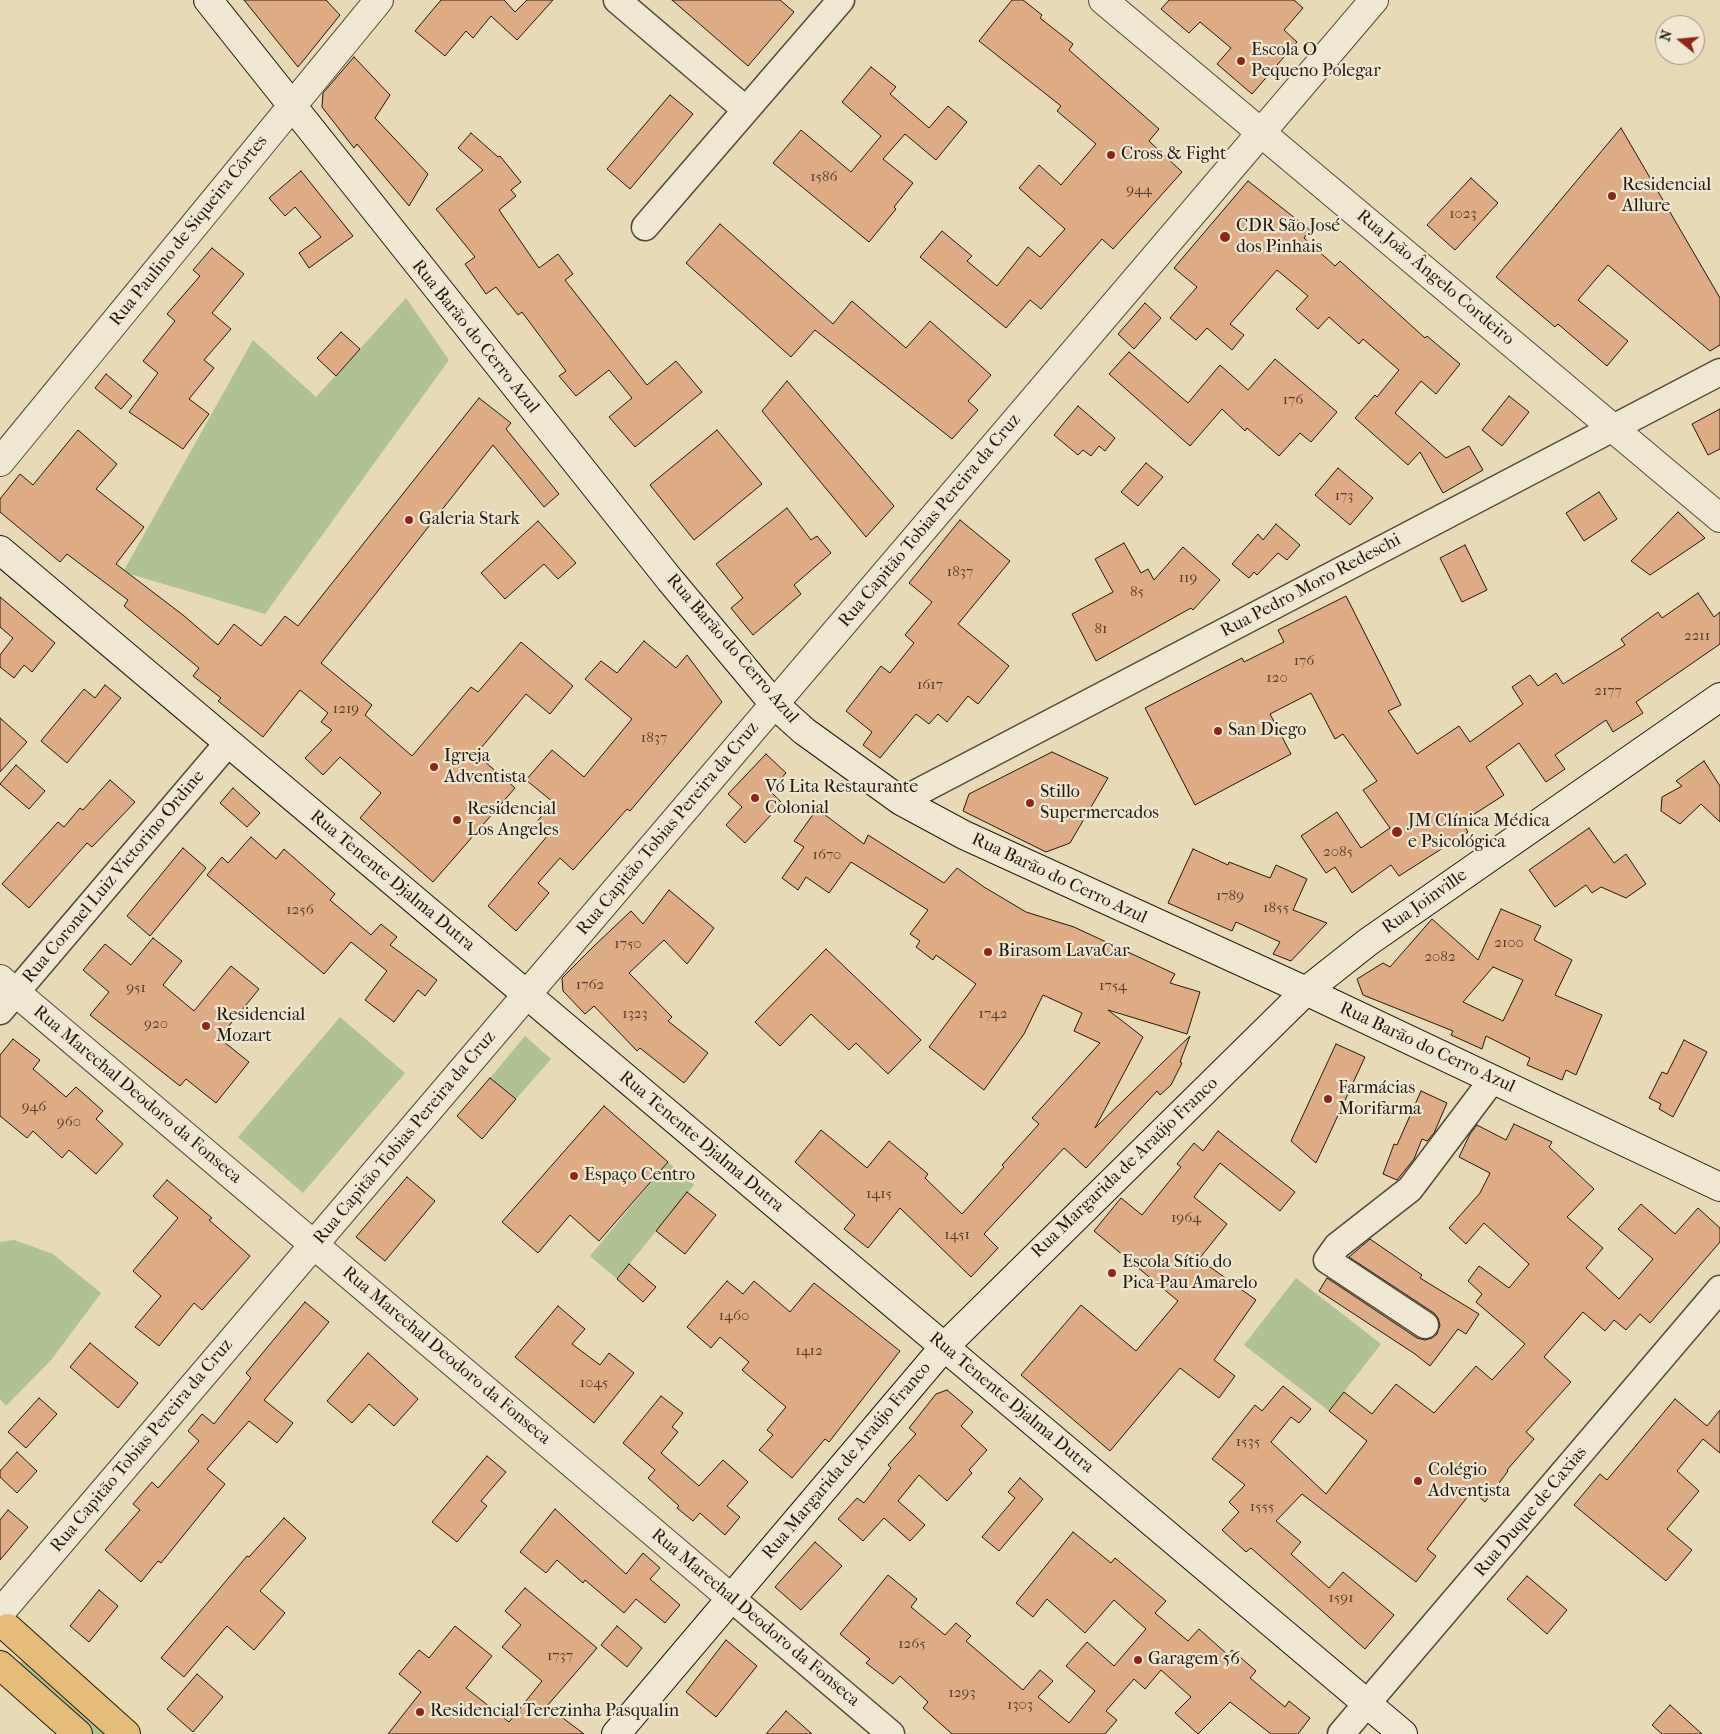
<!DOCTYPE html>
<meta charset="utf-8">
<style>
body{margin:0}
#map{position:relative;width:1720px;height:1734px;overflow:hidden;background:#e7dab5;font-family:"IM FELL French Canon",serif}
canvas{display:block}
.north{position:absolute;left:1655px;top:15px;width:50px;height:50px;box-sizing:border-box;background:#efe7cf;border:1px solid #9d9483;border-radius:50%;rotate:287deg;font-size:14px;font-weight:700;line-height:20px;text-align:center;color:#221711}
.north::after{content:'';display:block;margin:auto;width:18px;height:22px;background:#8f2418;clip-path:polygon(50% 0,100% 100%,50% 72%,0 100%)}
</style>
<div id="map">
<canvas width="1720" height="1734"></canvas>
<div class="north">N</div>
</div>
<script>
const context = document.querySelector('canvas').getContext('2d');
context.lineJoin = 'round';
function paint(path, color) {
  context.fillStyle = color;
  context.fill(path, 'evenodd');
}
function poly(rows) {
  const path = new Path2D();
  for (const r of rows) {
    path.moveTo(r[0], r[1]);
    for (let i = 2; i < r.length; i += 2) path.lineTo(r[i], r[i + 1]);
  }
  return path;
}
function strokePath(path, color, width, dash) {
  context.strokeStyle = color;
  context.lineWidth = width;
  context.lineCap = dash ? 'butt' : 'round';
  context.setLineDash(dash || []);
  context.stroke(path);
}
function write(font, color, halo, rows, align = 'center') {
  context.font = font + ' "IM FELL French Canon",serif';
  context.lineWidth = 4.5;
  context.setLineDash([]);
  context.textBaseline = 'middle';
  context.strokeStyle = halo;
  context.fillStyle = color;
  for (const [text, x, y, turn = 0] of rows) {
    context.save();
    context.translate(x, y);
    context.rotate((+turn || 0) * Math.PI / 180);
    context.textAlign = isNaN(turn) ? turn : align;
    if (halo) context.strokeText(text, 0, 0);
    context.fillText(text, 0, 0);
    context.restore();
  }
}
const green = poly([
 [406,298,449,360,265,614,123,572,253,340,316,397],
 [340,1017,405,1073,303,1193,238,1137],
 [525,1036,551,1059,516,1099,490,1078],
 [668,1162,694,1185,617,1279,590,1256],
 [14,1240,53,1254,101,1293,52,1359,6,1406,0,1399,0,1242],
 [1296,1278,1381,1344,1329,1411,1244,1345],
 [24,1657,113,1734,82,1734,13,1674]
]);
const building = poly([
 [244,0,326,0,340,15,298,67,244,0],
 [441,0,504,0,515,12,527,0,553,0,517,40,491,16,473,38,466,31,445,56,415,31,441,0],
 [672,0,780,0,794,12,748,66,672,0],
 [1012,0,1023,0,1042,15,1040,18,1073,44,1069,50,1159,129,1149,141,1182,172,1113,249,1102,239,1041,309,1030,300,1006,328,920,257,942,231,972,256,967,261,997,286,1028,247,1040,257,1065,229,1019,188,1039,165,1061,185,1096,144,1057,111,1061,106,979,41,1012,0],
 [1169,0,1294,0,1303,8,1284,30,1297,42,1252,94,1217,64,1231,48,1200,22,1189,33,1161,9,1169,0],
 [354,57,390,95,375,118,428,174,409,206,357,144,354,148,322,107,323,93,354,57],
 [871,67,896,87,890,94,929,128,948,106,967,122,936,160,905,134,883,159,913,183,894,207,896,209,869,242,773,163,801,130,851,172,881,136,842,102,871,67],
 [670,95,693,114,630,189,607,169,670,95],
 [1621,128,1720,298,1720,345,1710,351,1608,265,1578,300,1628,341,1607,366,1558,324,1555,327,1496,277,1621,128],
 [471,133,498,157,500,156,521,182,511,190,516,196,499,210,539,268,558,254,573,274,565,280,647,385,676,361,702,392,635,447,609,417,632,398,609,370,576,396,559,376,566,371,522,312,518,315,496,287,486,294,465,264,475,257,436,209,483,170,458,148,471,133],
 [301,171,353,236,309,268,299,253,321,237,295,207,285,216,269,198,301,171],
 [1471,178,1498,203,1455,250,1427,225,1471,178],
 [1248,181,1310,230,1304,238,1335,266,1340,261,1425,338,1427,336,1460,364,1436,394,1421,381,1395,413,1446,458,1469,446,1483,470,1443,493,1420,452,1408,465,1355,418,1375,395,1377,397,1399,370,1363,339,1359,344,1329,317,1318,329,1296,309,1308,296,1277,270,1230,324,1244,335,1232,350,1207,328,1196,340,1170,318,1197,287,1174,268,1248,181],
 [720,224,833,324,852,301,906,348,930,321,991,375,968,401,978,410,952,439,815,330,791,357,686,263,720,224],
 [212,248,244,274,212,313,231,329,204,360,214,368,189,399,209,414,183,449,129,412,158,373,143,361,175,321,167,314,200,276,193,270,212,248],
 [1145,303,1161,318,1134,349,1118,334,1145,303],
 [341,332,360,349,336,376,317,358,341,332],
 [1129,352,1188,403,1220,365,1248,390,1275,359,1337,412,1311,442,1300,433,1279,456,1247,428,1245,431,1222,409,1190,446,1109,374,1129,352],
 [106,374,132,396,121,409,95,388,106,374],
 [787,381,894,506,866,537,762,411,787,381],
 [1509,396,1529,412,1502,446,1482,430,1509,396],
 [479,398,511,423,506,429,559,494,544,507,493,445,321,663,372,705,365,715,412,756,471,687,478,692,521,642,573,686,550,714,526,694,476,754,515,788,433,882,360,818,381,793,340,757,323,775,305,758,332,730,321,722,328,713,300,690,263,737,218,701,221,698,193,676,199,668,124,606,128,600,67,554,60,562,0,512,0,499,20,474,33,485,78,430,117,464,96,489,144,527,116,564,183,615,218,645,234,624,261,646,285,616,298,626,479,398],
 [1078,406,1115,438,1105,451,1099,446,1091,456,1083,450,1078,455,1054,435,1078,406],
 [1720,409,1720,449,1708,455,1692,424,1720,409],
 [717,430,762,484,694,540,650,485,717,430],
 [1146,463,1163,477,1138,506,1121,492,1146,463],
 [1338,468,1373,498,1350,525,1315,495,1338,468],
 [1599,492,1617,519,1584,541,1566,513,1599,492],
 [787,508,811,540,817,536,831,553,794,585,801,594,753,635,731,608,743,598,716,564,787,508],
 [1678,512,1705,538,1650,575,1631,561,1678,512],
 [960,520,1010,561,958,624,1009,666,978,704,968,696,947,722,938,714,929,724,916,714,880,758,863,745,872,732,846,711,881,666,890,673,914,643,905,635,932,602,909,583,960,520],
 [538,521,576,563,558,579,544,564,505,599,481,573,538,521],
 [1276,524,1300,545,1287,560,1278,553,1257,575,1254,572,1249,578,1232,564,1258,534,1263,540,1276,524],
 [1124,543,1141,573,1148,569,1154,580,1183,547,1220,580,1193,610,1191,608,1096,661,1072,614,1113,592,1095,559,1124,543],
 [1465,545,1487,590,1462,602,1440,558,1465,545],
 [1698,593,1714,617,1720,612,1720,644,1636,702,1643,713,1613,732,1606,720,1555,755,1565,769,1546,782,1519,743,1486,767,1504,795,1462,822,1468,832,1399,876,1391,865,1352,893,1335,867,1326,873,1301,836,1337,812,1361,848,1390,828,1363,790,1377,781,1343,734,1335,739,1311,693,1270,714,1291,754,1195,805,1145,708,1242,658,1244,662,1284,642,1278,630,1346,596,1401,705,1388,711,1417,754,1459,726,1470,742,1523,704,1512,687,1530,675,1538,686,1556,673,1563,684,1625,645,1621,639,1658,612,1662,618,1698,593],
 [0,597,55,643,32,672,24,665,14,678,0,667,0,655,13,638,0,627,0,597],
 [644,641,676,668,687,655,722,702,630,811,627,809,573,870,560,858,538,883,549,893,516,931,488,906,549,834,536,823,553,802,526,780,552,750,584,777,632,719,585,679,601,661,617,673,644,641],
 [105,685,121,698,67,763,41,741,84,689,95,698,105,685],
 [0,718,27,742,0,772,0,718],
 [1052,752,1108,778,1070,843,1046,852,963,811,969,794,1052,752],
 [766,754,786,773,770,791,782,803,745,843,726,825,742,807,728,794,766,754],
 [1704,761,1720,786,1720,822,1701,804,1680,824,1661,811,1662,797,1682,786,1676,781,1704,761],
 [16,765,45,791,29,809,0,784,16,765],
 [110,780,135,802,92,847,87,843,29,908,2,884,58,822,64,827,80,808,83,810,110,780],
 [233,788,260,813,247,827,220,803,233,788],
 [817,809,864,844,868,835,944,883,957,868,984,887,1026,912,1074,927,1175,974,1170,983,1200,992,1187,1034,1108,1010,1143,1037,1095,1128,1190,1036,1180,1062,1182,1063,1171,1085,1160,1095,1157,1091,1086,1168,1064,1148,984,1234,998,1248,971,1277,900,1208,868,1248,844,1229,855,1215,795,1162,821,1130,867,1168,889,1141,928,1174,925,1178,962,1214,1004,1167,1002,1165,1039,1124,1032,1118,1100,1043,1074,1031,1082,1013,1043,995,1024,1034,984,1090,929,1047,976,984,936,955,933,960,916,947,920,941,910,934,928,910,851,862,829,893,806,877,798,890,782,878,804,847,794,841,817,809],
 [1589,828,1614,863,1626,854,1646,884,1626,898,1601,887,1592,893,1586,885,1555,907,1529,870,1589,828],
 [251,837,276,859,284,849,335,894,330,900,371,935,381,924,397,937,390,945,437,980,425,996,418,990,394,1022,365,1000,387,971,351,942,324,974,207,875,222,857,228,863,251,837],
 [183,848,206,868,150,936,127,916,183,848],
 [1193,849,1228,865,1229,862,1270,878,1276,865,1307,879,1293,910,1327,923,1291,961,1273,954,1280,942,1236,922,1232,931,1168,903,1193,849],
 [669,890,714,928,687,964,664,940,629,973,672,1017,668,1021,708,1053,684,1083,640,1048,637,1051,594,1006,585,1014,563,991,562,978,594,946,631,911,643,924,669,890],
 [1501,909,1541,926,1534,940,1572,960,1555,995,1602,1015,1576,1075,1566,1070,1562,1080,1527,1065,1530,1058,1486,1036,1482,1049,1451,1035,1453,1031,1363,995,1357,979,1383,963,1390,967,1432,919,1478,960,1501,909],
 [1493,967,1523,980,1503,1021,1463,1002,1493,967],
 [153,938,182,961,163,985,194,1011,231,966,259,989,219,1038,249,1062,216,1103,186,1079,180,1086,90,1015,109,992,83,970,105,944,131,965,153,938],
 [826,949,921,1040,888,1074,856,1043,849,1050,811,1014,780,1046,755,1022,826,949],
 [13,1039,40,1060,33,1069,66,1097,76,1087,103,1111,96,1119,123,1144,96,1174,69,1150,62,1158,33,1131,27,1138,0,1116,0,1055,13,1039],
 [1684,1040,1707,1052,1673,1117,1659,1109,1661,1104,1649,1098,1662,1072,1667,1074,1684,1040],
 [1336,1044,1365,1057,1316,1163,1291,1141,1336,1044],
 [490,1078,516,1099,482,1139,457,1116,490,1078],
 [1421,1091,1447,1103,1434,1133,1427,1141,1422,1139,1414,1159,1397,1180,1383,1174,1394,1144,1397,1145,1421,1091],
 [604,1106,668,1162,599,1241,570,1215,538,1253,502,1222,604,1106],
 [1514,1124,1552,1142,1549,1147,1594,1189,1567,1217,1603,1248,1586,1268,1619,1299,1653,1259,1618,1229,1641,1204,1675,1234,1698,1208,1720,1228,1720,1242,1650,1323,1640,1314,1626,1330,1614,1320,1605,1331,1583,1312,1544,1357,1571,1382,1526,1432,1534,1439,1507,1470,1508,1471,1485,1502,1472,1491,1427,1549,1436,1556,1416,1582,1302,1494,1276,1521,1301,1542,1291,1554,1329,1588,1343,1572,1394,1615,1365,1649,1251,1548,1246,1552,1222,1530,1239,1512,1229,1502,1245,1485,1212,1459,1255,1405,1262,1411,1283,1386,1311,1409,1299,1423,1291,1417,1271,1442,1326,1494,1367,1441,1329,1411,1344,1392,1372,1414,1396,1384,1434,1413,1476,1366,1492,1380,1525,1344,1476,1302,1482,1294,1468,1281,1479,1266,1509,1288,1529,1264,1484,1223,1466,1244,1449,1228,1480,1193,1490,1173,1459,1157,1470,1134,1477,1125,1506,1140,1514,1124],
 [1218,1131,1295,1192,1280,1211,1220,1163,1194,1197,1227,1224,1199,1259,1256,1300,1214,1360,1235,1376,1219,1398,1180,1368,1110,1451,1021,1375,1081,1305,1136,1351,1178,1301,1094,1231,1121,1198,1142,1215,1181,1167,1177,1164,1194,1143,1203,1151,1218,1131],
 [407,1177,435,1201,385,1261,356,1237,407,1177],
 [167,1180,212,1218,209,1220,250,1256,202,1310,194,1303,159,1346,135,1327,161,1296,133,1271,178,1218,153,1196,167,1180],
 [687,1192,716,1215,685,1254,656,1231,687,1192],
 [1370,1239,1422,1275,1420,1278,1479,1314,1466,1334,1458,1329,1430,1366,1415,1354,1319,1291,1327,1278,1417,1338,1425,1340,1432,1338,1437,1334,1440,1325,1438,1318,1434,1313,1349,1257,1370,1239],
 [629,1264,656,1287,643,1302,617,1279,629,1264],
 [727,1281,743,1294,754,1281,790,1312,814,1283,900,1351,829,1442,825,1439,792,1478,759,1450,773,1435,767,1430,786,1407,742,1370,749,1362,720,1337,711,1348,687,1327,727,1281],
 [305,1302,329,1322,264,1400,293,1423,277,1443,249,1421,207,1469,225,1484,161,1563,158,1561,141,1582,105,1550,140,1510,133,1504,152,1482,158,1488,199,1441,188,1431,202,1414,214,1424,251,1378,246,1373,305,1302],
 [558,1306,585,1329,572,1344,600,1365,609,1353,634,1373,594,1423,515,1357,558,1306],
 [90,1343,138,1383,118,1408,70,1367,90,1343],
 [368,1353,418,1399,394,1426,369,1404,352,1423,327,1401,368,1353],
 [947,1390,973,1412,961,1426,987,1450,969,1470,972,1473,947,1501,919,1475,898,1501,925,1525,910,1541,884,1518,863,1541,838,1519,857,1498,864,1503,891,1468,888,1465,916,1434,909,1428,936,1394,947,1390],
 [661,1396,683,1413,672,1427,678,1432,661,1453,699,1486,723,1460,748,1482,727,1506,740,1517,725,1535,700,1513,693,1521,677,1508,679,1506,648,1478,655,1470,623,1443,661,1396],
 [39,1398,57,1414,26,1448,8,1432,39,1398],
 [1675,1399,1707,1426,1720,1410,1720,1453,1703,1439,1677,1471,1699,1491,1667,1529,1692,1550,1666,1581,1574,1505,1600,1474,1607,1480,1675,1399],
 [17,1452,37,1471,17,1493,0,1477,0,1471,17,1452],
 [487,1456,506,1472,481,1501,487,1506,457,1542,432,1522,487,1456],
 [1020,1478,1043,1499,999,1551,982,1537,1015,1498,1008,1492,1020,1478],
 [555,1509,626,1574,643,1553,660,1568,650,1579,680,1605,665,1623,636,1599,624,1613,585,1580,583,1583,557,1560,546,1573,520,1552,555,1509],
 [8,1510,28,1527,0,1560,0,1520,8,1510],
 [284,1518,306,1538,260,1591,285,1613,254,1650,227,1626,184,1677,161,1658,247,1556,249,1557,284,1518],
 [1073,1532,1111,1563,1115,1558,1166,1601,1155,1613,1188,1641,1199,1629,1228,1655,1232,1650,1256,1671,1250,1678,1285,1707,1289,1701,1310,1718,1298,1734,1271,1734,1230,1702,1198,1734,1175,1713,1191,1697,1161,1670,1145,1689,1134,1679,1106,1711,1117,1720,1105,1734,952,1734,923,1708,928,1702,900,1676,893,1684,866,1663,870,1659,840,1634,888,1575,917,1599,911,1607,945,1635,956,1623,971,1636,966,1641,1023,1690,1040,1670,1053,1681,1038,1697,1069,1723,1095,1691,1066,1666,1087,1642,1114,1666,1146,1629,1114,1600,1085,1633,1047,1599,1033,1617,1016,1603,1073,1532],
 [815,1542,842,1566,801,1610,775,1587,815,1542],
 [1527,1576,1567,1610,1547,1634,1507,1599,1527,1576],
 [525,1588,597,1648,547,1706,584,1734,388,1734,421,1692,399,1674,419,1650,429,1658,455,1626,492,1656,466,1688,509,1722,542,1681,502,1647,521,1625,505,1611,525,1588],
 [99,1590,118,1606,89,1642,70,1626,99,1590],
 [617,1626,642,1648,627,1667,601,1645,617,1626],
 [726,1640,757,1666,716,1717,686,1692,726,1640],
 [197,1674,223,1697,193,1732,167,1709,197,1674],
 [1670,1705,1702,1734,1662,1734,1652,1725,1670,1705],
 [786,1711,812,1734,766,1734,786,1711]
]);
const minor = poly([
 [617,0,746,110],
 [645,227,841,0],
 [901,801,1720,372],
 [0,1011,228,743],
 [1425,1325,1327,1260,1337,1246,1410,1189,1493,1079],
 [731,1598,891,1734],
 [1341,1734,1720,1289]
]);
const tertiary = poly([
 [1103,0,1720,518],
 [0,462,379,0],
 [0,979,731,1598],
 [0,1613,1374,0]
]);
const secondary = poly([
 [208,0,670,580,774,704,804,731,901,801,964,835,1306,991,1720,1187],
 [0,550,1403,1734],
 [616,1734,944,1347,1306,991,1368,942,1720,697]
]);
const primary = poly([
 [8,1628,126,1734],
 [0,1665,78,1734]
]);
const markers = [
 [1241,61,5,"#8f2418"],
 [1111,155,5,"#8f2418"],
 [1612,196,5,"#8f2418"],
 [1225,237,6,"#8f2418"],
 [409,520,5,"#8f2418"],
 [1218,731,5,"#8f2418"],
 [434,767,5,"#8f2418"],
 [755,798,5,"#8f2418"],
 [1030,803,5,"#8f2418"],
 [457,820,5,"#8f2418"],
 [1397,832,6,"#8f2418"],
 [988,952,5,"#8f2418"],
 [206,1026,5,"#8f2418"],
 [1328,1099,5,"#8f2418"],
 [574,1176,5,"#8f2418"],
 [1112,1273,5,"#8f2418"],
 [1418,1481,5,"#8f2418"],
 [1138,1660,5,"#8f2418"],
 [420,1712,5,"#8f2418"]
];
const numberNames = [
 ["1586",824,177],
 ["944",1139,190],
 ["1023",1463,214],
 ["176",1293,400],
 ["173",1344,496],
 ["1837",960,572],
 ["119",1188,578],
 ["85",1137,592],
 ["81",1101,629],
 ["2211",1697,636],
 ["176",1304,661],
 ["120",1277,678],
 ["1617",930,685],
 ["2177",1608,691],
 ["1219",346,709],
 ["1837",654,738],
 ["2085",1338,852],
 ["1670",827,855],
 ["1789",1230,896],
 ["1855",1276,908],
 ["1256",300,910],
 ["2100",1509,943],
 ["1750",628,944],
 ["2082",1440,957],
 ["1762",590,985],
 ["1754",1113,986],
 ["951",136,988],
 ["1323",635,1014],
 ["1742",993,1014],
 ["920",156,1024],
 ["946",34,1107],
 ["960",69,1122],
 ["1415",879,1194],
 ["1964",1186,1218],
 ["1451",957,1235],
 ["1460",734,1316],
 ["1412",809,1351],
 ["1045",594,1383],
 ["1535",1248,1442],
 ["1555",1262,1507],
 ["1591",1341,1598],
 ["1265",912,1644],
 ["1737",560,1656],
 ["1293",962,1693],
 ["1303",1020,1705]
];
const poiNames = [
 ["Escola O",1251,51],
 ["Pequeno Polegar",1251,72],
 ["Cross & Fight",1121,155],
 ["Residencial",1622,186],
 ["Allure",1622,207],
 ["CDR São José",1236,227],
 ["dos Pinhais",1236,248],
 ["Galeria Stark",419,520],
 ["San Diego",1228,731],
 ["Igreja",444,757],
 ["Adventista",444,778],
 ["Vó Lita Restaurante",765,788],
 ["Colonial",765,809],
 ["Stillo",1040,793],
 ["Supermercados",1040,814],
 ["Residencial",467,810],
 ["Los Angeles",467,831],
 ["JM Clínica Médica",1408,822],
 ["e Psicológica",1408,843],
 ["Birasom LavaCar",998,952],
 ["Residencial",216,1016],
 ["Mozart",216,1037],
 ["Farmácias",1338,1089],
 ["Morifarma",1338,1110],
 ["Espaço Centro",584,1176],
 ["Escola Sítio do",1122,1263],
 ["Pica-Pau Amarelo",1122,1284],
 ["Colégio",1428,1471],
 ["Adventista",1428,1492],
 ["Garagem 56",1148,1660],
 ["Residencial Terezinha Pasqualin",430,1712]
];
const streetNames = [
 ["Rua Paulino de Siqueira Côrtes",189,231,-51],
 ["Rua João Ângelo Cordeiro",1435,278,40],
 ["Rua Barão do Cerro Azul",475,337,51],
 ["Rua Capitão Tobias Pereira da Cruz",930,521,-50],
 ["Rua Pedro Moro Redeschi",1311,586,-28],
 ["Rua Barão do Cerro Azul",732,649,49],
 ["Rua Capitão Tobias Pereira da Cruz",668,829,-50],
 ["Rua Coronel Luiz Victorino Ordine",114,877,-50],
 ["Rua Barão do Cerro Azul",1059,879,25],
 ["Rua Tenente Djalma Dutra",392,881,40],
 ["Rua Joinville",1425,902,-35],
 ["Rua Barão do Cerro Azul",1427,1048,25],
 ["Rua Marechal Deodoro da Fonseca",137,1095,40],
 ["Rua Capitão Tobias Pereira da Cruz",405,1138,-50],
 ["Rua Tenente Djalma Dutra",701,1142,40],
 ["Rua Margarida de Araújo Franco",1125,1168,-44],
 ["Rua Marechal Deodoro da Fonseca",446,1356,40],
 ["Rua Tenente Djalma Dutra",1011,1403,40],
 ["Rua Capitão Tobias Pereira da Cruz",142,1446,-50],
 ["Rua Margarida de Araújo Franco",847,1461,-50],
 ["Rua Duque de Caxias",1531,1512,-50],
 ["Rua Marechal Deodoro da Fonseca",755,1618,40]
];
paint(green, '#b0c192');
paint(building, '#deac85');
strokePath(building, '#221711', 1);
strokePath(minor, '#53483a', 29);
strokePath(tertiary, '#53483a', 30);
strokePath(secondary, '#221711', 30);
strokePath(primary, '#221711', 30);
strokePath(minor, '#efe7cf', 26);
strokePath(tertiary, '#efe7cf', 28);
strokePath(secondary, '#efe7cf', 28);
strokePath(primary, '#e4bd7a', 28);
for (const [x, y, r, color] of markers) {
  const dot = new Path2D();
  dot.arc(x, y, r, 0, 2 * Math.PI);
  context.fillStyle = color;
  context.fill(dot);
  strokePath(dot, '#efe7cf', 2);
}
write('15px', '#513c2e', null, numberNames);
write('18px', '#221711', '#efe7cf', poiNames, 'left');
write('18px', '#221711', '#efe7cf', streetNames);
</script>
